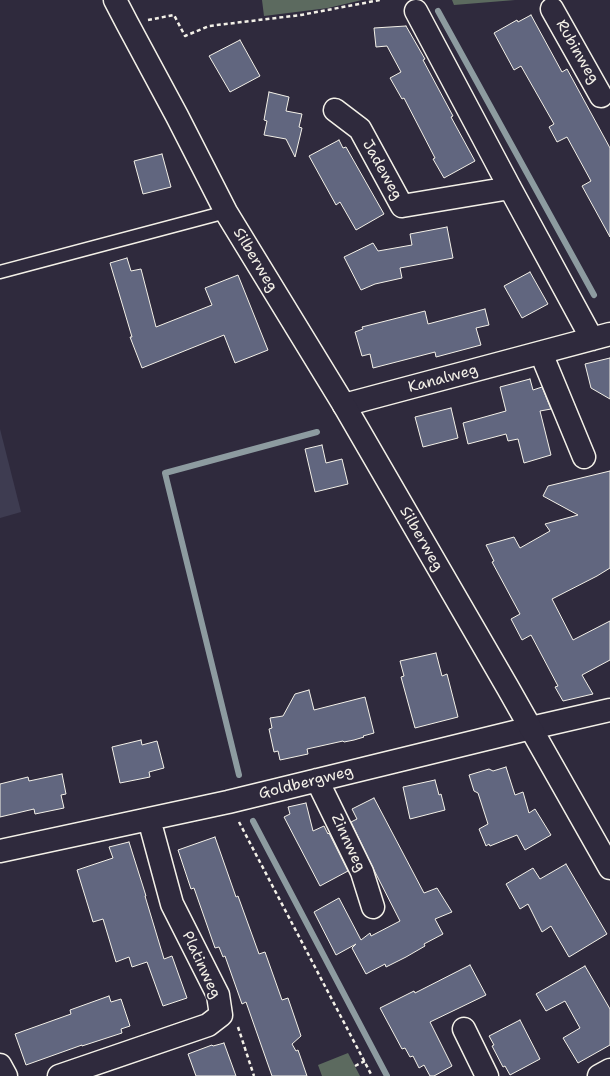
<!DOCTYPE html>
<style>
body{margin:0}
canvas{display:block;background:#2f2a3d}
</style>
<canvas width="610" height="1076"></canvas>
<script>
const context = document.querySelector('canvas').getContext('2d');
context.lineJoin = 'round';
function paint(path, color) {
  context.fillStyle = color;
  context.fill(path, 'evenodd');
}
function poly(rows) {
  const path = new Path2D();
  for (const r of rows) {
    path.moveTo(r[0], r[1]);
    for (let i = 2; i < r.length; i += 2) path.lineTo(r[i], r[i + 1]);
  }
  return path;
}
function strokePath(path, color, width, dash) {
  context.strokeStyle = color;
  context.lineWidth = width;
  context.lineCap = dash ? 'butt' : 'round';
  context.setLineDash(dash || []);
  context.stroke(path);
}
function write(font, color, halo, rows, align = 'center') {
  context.font = font + ' "Shantell Sans",sans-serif';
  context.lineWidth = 3.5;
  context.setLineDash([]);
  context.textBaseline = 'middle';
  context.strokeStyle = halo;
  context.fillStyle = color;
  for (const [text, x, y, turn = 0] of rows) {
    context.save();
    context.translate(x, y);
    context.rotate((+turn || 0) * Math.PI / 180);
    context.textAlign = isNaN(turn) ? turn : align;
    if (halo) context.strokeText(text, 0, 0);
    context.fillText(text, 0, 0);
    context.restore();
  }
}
const built = poly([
 [0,429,21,512,0,518]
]);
const green = poly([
 [262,0,362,0,328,8,264,16],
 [452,0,515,0,454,5],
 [348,1053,360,1076,322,1076,318,1065]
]);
const stream = poly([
 [438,11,594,295],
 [239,775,165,473,317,432],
 [253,821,387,1076]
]);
const building = poly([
 [531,15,562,72,567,69,610,148,610,237,582,186,591,181,567,137,557,142,549,127,554,124,521,66,514,70,494,33,517,20,518,22,531,15],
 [406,26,425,59,423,60,453,116,451,117,475,161,444,178,433,159,435,158,404,98,402,99,390,78,401,72,387,46,376,47,374,28,406,26],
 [240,40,260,76,230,92,209,56,240,40],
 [269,92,289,97,286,111,302,114,299,127,302,128,295,157,286,139,264,135,267,121,264,120,269,92],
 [339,140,343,148,346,147,384,214,356,230,340,202,336,205,309,156,339,140],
 [162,154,171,187,143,194,134,161,162,154],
 [447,227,453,258,400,268,402,278,375,284,361,290,344,257,373,243,378,251,412,245,410,234,447,227],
 [127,258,131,271,141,269,156,327,212,305,205,288,238,275,268,350,235,363,224,335,142,368,130,337,132,337,110,263,127,258],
 [530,272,548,304,522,318,504,286,530,272],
 [485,309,489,325,476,328,481,345,436,357,435,352,373,368,370,354,362,356,355,332,363,329,362,327,425,311,428,324,485,309],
 [610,358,610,399,591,388,585,364,610,358],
 [530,379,533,390,542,387,551,409,540,411,551,455,524,463,518,439,508,441,506,434,468,444,463,423,506,411,500,387,530,379],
 [451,408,458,438,423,447,415,417,451,408],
 [322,445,326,463,342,459,348,484,315,492,305,449,322,445],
 [610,471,610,568,597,576,552,599,573,640,610,621,610,660,582,675,593,694,563,701,555,687,558,686,531,635,522,640,511,619,520,614,492,562,494,561,486,545,514,537,520,548,550,531,545,524,578,515,543,496,548,486,610,471],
 [436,653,442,676,447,674,458,717,415,728,401,677,404,676,400,661,436,653],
 [309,690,314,710,365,697,374,733,363,736,364,737,354,740,344,742,343,741,307,749,308,754,280,760,278,751,274,752,269,729,272,728,270,718,283,716,295,694,309,690],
 [141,740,142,745,157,741,164,768,149,772,150,777,120,783,112,747,141,740],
 [506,767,515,795,523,792,529,813,535,809,551,835,525,850,517,835,490,846,489,844,486,846,479,829,488,824,478,793,474,791,469,775,489,769,493,771,506,767],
 [62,774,66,794,61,795,64,808,35,814,34,809,0,817,0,784,28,777,29,781,62,774],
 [435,780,439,795,441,794,445,810,410,819,403,787,435,780],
 [374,798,424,893,437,888,452,912,435,919,443,934,424,944,425,946,406,957,386,967,385,964,366,974,352,948,356,944,336,955,314,912,339,898,361,940,370,933,371,936,400,921,375,872,351,822,357,819,352,809,374,798],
 [306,803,313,831,324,826,328,834,329,833,348,871,320,886,284,817,290,814,288,807,306,803],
 [215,837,236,897,238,896,259,954,265,952,282,1000,288,998,301,1036,292,1044,296,1051,298,1050,307,1076,272,1076,246,1002,242,1004,225,956,223,957,219,947,215,948,194,888,191,889,178,850,215,837],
 [129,842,146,896,145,896,164,959,172,956,187,998,163,1006,147,962,132,967,129,957,116,962,103,919,93,922,77,870,113,858,109,847,129,842],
 [566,864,607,934,569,957,551,926,542,932,528,904,520,909,506,884,533,868,540,879,566,864],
 [470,965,486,995,430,1022,452,1066,434,1076,430,1076,424,1065,419,1068,413,1056,410,1057,405,1048,402,1049,380,1008,414,991,415,993,470,965],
 [585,966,610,1009,610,1045,578,1063,563,1038,580,1028,565,1001,546,1011,536,994,585,966],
 [109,996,111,1002,121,999,130,1026,121,1029,122,1033,82,1046,82,1045,26,1065,15,1034,71,1014,70,1010,109,996],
 [520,1020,540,1059,510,1075,505,1066,503,1067,492,1046,494,1045,489,1036,520,1020],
 [224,1043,236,1076,196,1076,188,1054,212,1045,213,1046,224,1043]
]);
const path = poly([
 [148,20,174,15,185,36,209,26,301,15,380,0],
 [239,822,372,1076],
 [238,1027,254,1076],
 [355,1066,365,1061]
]);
const service = poly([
 [0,272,226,212]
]);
const minor = poly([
 [552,9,601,96],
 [416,11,510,188,592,339],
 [335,110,360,129,402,206,510,188],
 [541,353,584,457],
 [344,405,610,334],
 [317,780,362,872,373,907],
 [0,851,228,802,531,728,610,710],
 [464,1029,487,1076],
 [0,1065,6,1076],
 [59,1076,208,1025,221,1015,218,995,172,904,149,819],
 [599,1076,610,1070]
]);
const tertiary = poly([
 [115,0,127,23,177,116,226,212,344,405,508,688,610,868]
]);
const streetNames = [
 ["Rubinweg",577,52,60],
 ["Jadeweg",382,170,61],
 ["Silberweg",255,260,59],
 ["Kanalweg",443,379,-15],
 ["Silberweg",421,539,60],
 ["Goldbergweg",306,783,-14],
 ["Zinnweg",348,843,65],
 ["Platinweg",201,965,65]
];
paint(built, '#3e3c51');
paint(green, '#5c6a5f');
strokePath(stream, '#8d9ba0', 6);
paint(building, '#61667f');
strokePath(building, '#f4f1e8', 1);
strokePath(service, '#f4f1e8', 15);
strokePath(minor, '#f4f1e8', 25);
strokePath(tertiary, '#f4f1e8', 25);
strokePath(path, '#f4f1e8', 2.5, [4, 3]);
strokePath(service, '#2f2a3d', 12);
strokePath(minor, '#2f2a3d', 22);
strokePath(tertiary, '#2f2a3d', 22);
write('15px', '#f4f1e8', '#2f2a3d', streetNames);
</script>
